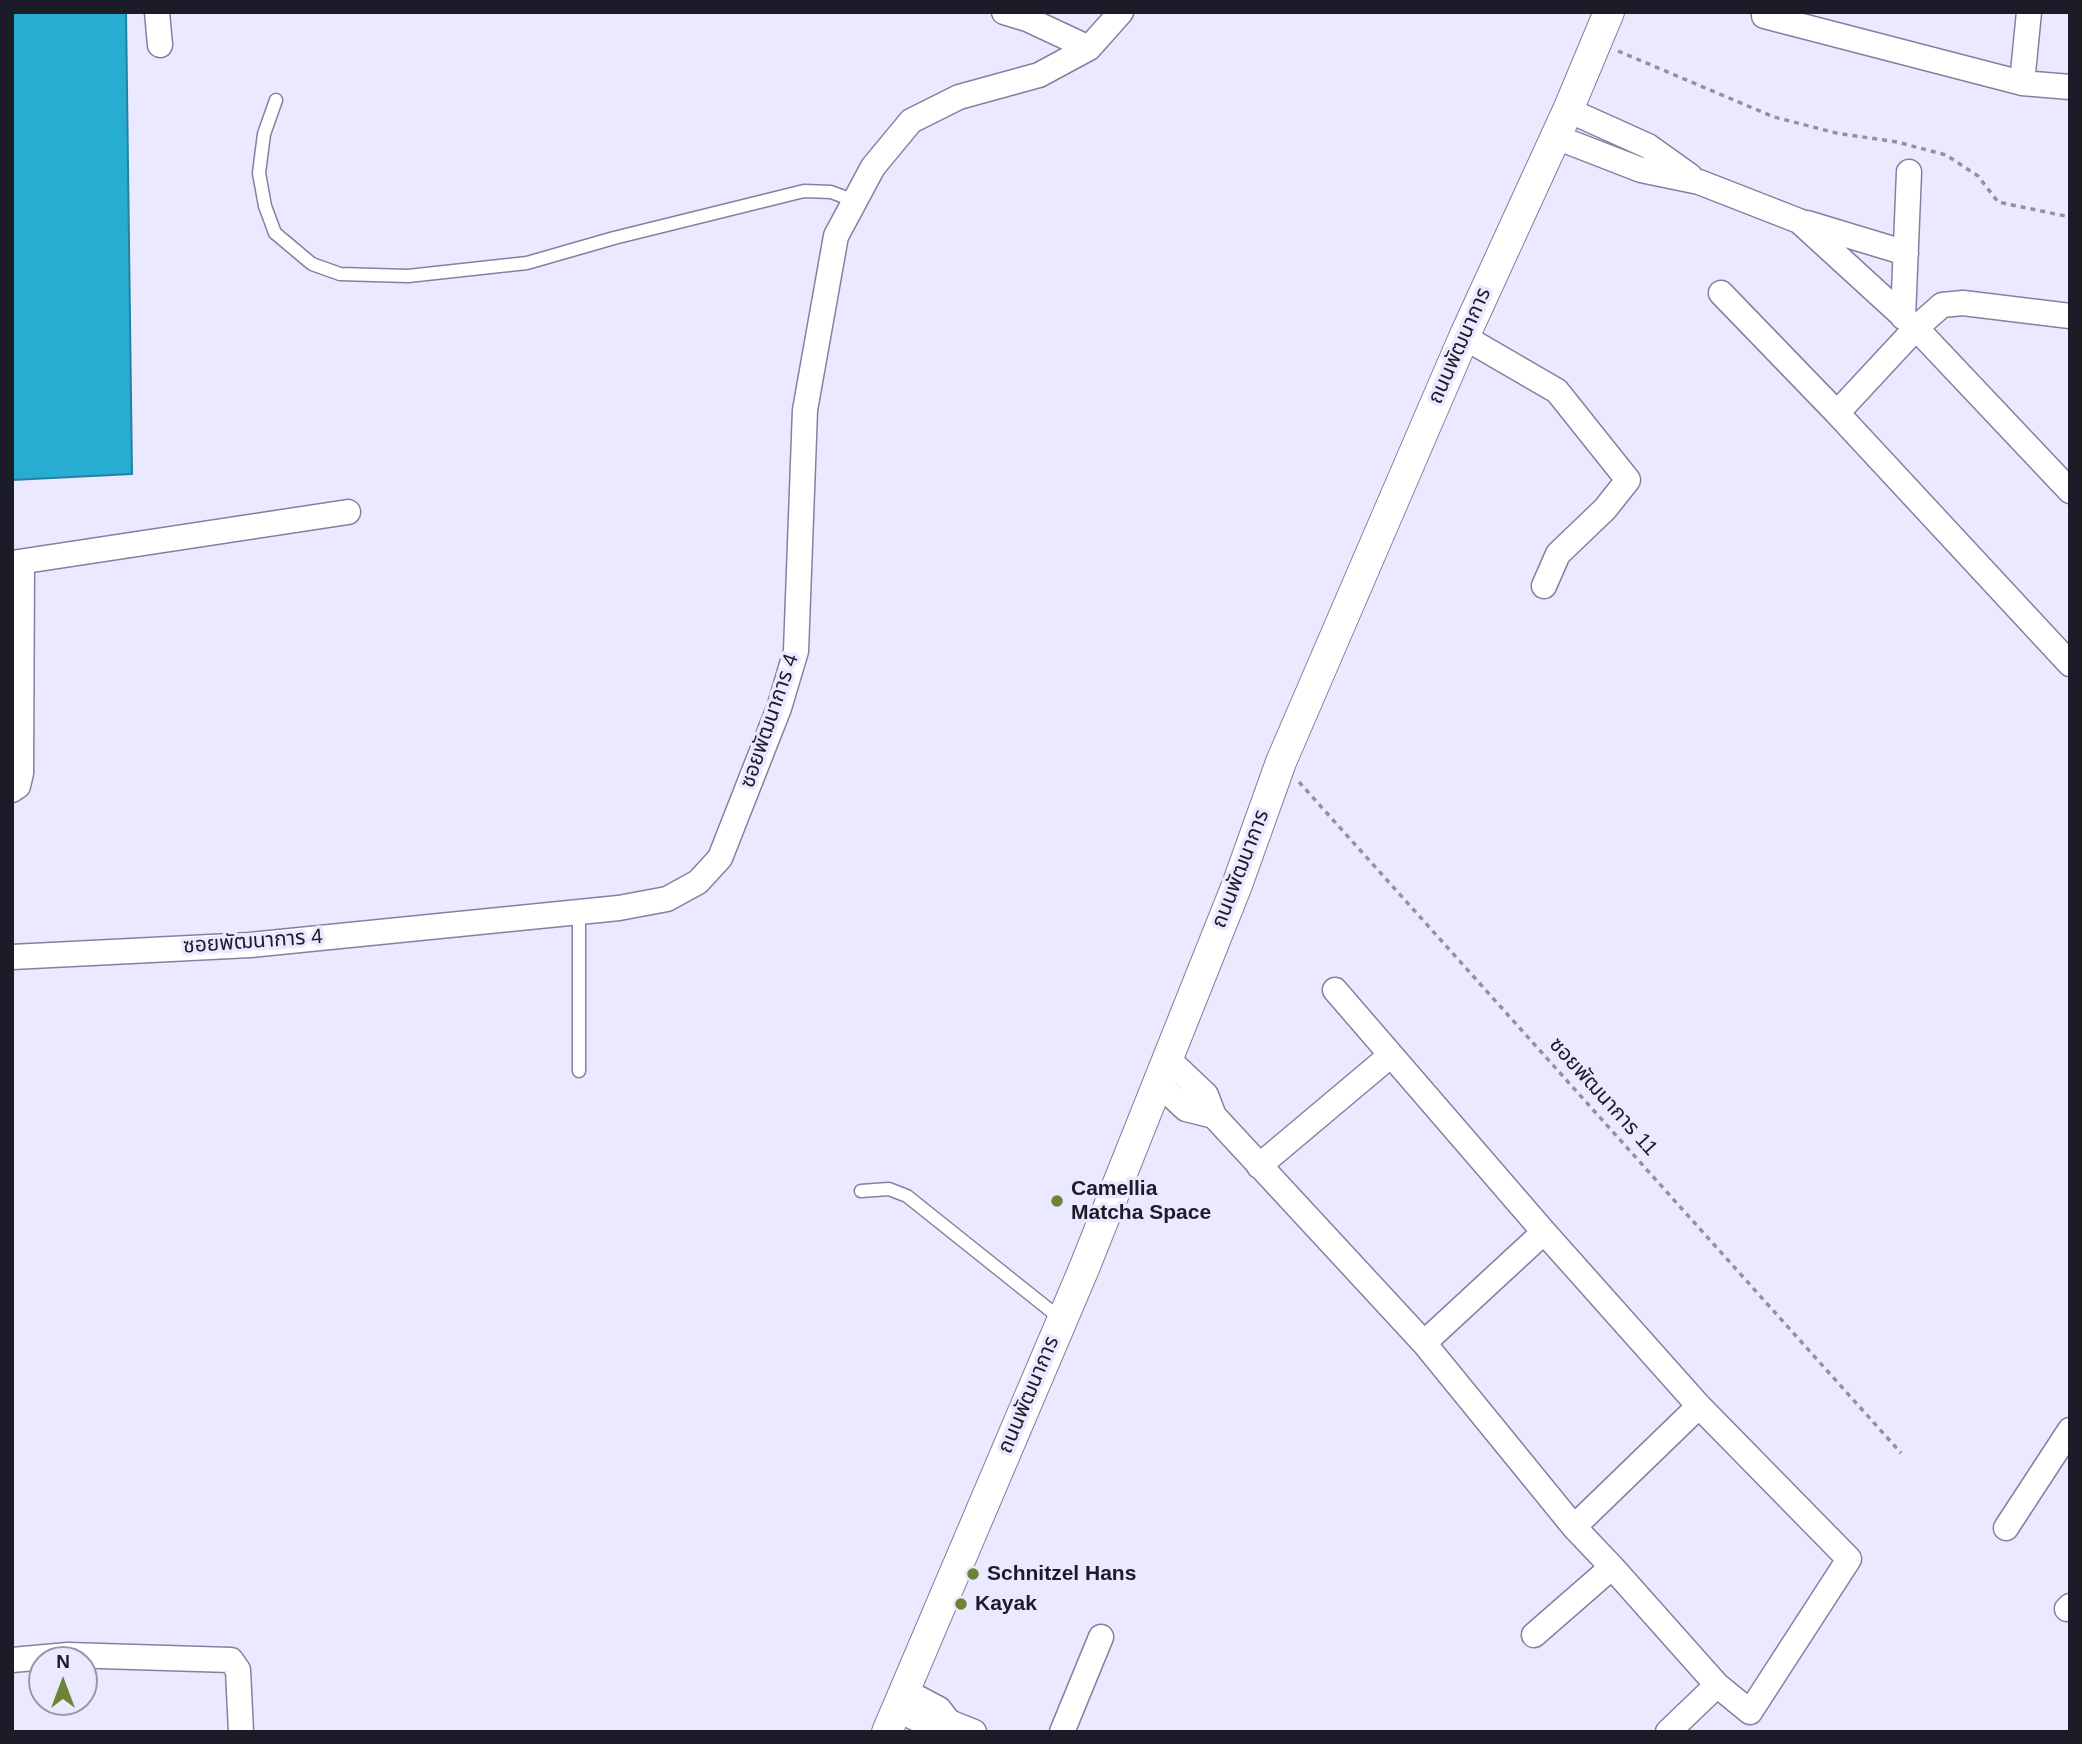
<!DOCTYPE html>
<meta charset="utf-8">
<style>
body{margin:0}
#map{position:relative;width:2082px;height:1744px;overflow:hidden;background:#eae9ff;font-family:Arial,sans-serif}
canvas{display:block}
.frame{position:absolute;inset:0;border:14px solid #1c1b28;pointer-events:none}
.north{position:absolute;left:28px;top:1646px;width:70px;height:70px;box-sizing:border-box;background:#eae9ff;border:2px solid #9897a9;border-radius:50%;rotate:0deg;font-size:19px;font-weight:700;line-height:28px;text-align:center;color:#1c1b28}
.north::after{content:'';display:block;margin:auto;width:24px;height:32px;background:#6d8335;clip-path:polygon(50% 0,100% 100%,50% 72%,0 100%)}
</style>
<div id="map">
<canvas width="2082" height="1744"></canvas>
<div class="frame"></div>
<div class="north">N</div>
</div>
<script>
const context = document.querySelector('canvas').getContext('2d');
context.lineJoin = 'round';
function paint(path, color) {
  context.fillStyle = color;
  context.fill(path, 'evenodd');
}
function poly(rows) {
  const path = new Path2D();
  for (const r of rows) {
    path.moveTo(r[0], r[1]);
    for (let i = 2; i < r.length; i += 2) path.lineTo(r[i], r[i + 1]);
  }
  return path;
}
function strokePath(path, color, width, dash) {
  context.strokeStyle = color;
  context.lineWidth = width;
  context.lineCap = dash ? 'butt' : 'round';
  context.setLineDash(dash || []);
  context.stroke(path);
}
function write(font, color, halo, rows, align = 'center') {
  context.font = font + ' Arial,"Noto Sans Thai",sans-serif';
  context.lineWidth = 7;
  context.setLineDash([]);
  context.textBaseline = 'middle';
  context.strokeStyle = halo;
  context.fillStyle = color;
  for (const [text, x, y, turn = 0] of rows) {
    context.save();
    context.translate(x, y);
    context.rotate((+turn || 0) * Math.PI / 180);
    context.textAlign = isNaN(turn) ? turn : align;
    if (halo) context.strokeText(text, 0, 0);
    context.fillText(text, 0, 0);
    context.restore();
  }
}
const water = poly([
 [12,12,126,12,132,474,12,480,12,12]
]);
const path = poly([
 [1618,51,1774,117,1836,133,1897,142,1946,155,1978,176,1998,202,2070,217],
 [1299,782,1901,1453]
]);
const service = poly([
 [276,100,264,134,259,173,265,206,275,233,312,264,340,274,408,276,527,263,614,238,804,191,831,192,855,201],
 [579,912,579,1071],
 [861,1191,889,1189,907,1196,1061,1319]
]);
const minor = poly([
 [157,12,160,45],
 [1004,12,1027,19,1089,48],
 [1764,12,1764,16,2022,83,2070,87],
 [2022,83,2029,12],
 [1568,110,1648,146,1690,176],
 [1556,137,1641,170,1699,182,1799,221,1916,328,2070,491],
 [1807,223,1906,253],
 [1721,293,1837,413],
 [2070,316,1963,303,1942,305,1916,328,1837,413,2070,664],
 [1903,317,1909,172],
 [1464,337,1557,391,1628,480,1605,509,1558,554,1544,586],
 [12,563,348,512],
 [12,790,18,786,21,773,22,562],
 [12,957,250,945,619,908,667,899,698,882,720,858,779,708,796,651,805,410,836,236,873,167,911,121,959,97,1039,75,1089,48,1121,12],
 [1157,1082,1186,1109,1214,1116,1206,1095,1167,1058],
 [1214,1116,1424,1343,1574,1527,1612,1567,1717,1685,1750,1712,1849,1559,1699,1406,1544,1232,1335,990],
 [1259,1166,1391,1055],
 [1424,1343,1544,1232],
 [1574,1527,1699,1406],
 [2006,1528,2070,1430],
 [2067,1609,2070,1606],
 [1534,1635,1612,1567],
 [12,1660,68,1655,231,1660,238,1670,241,1732],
 [897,1709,929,1725,949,1722,939,1709,905,1691],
 [944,1732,949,1722,974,1732],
 [1062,1732,1101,1637],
 [1668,1732,1717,1685]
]);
const tertiary = poly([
 [887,1732,1083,1271,1237,885,1281,762,1464,337,1568,110,1609,12]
]);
const markers = [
 [1057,1201,7,"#6d8335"],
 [973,1574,7,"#6d8335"],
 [961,1604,7,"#6d8335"]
];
const streetNames = [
 ["ถนนพัฒนาการ",1460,346,-66],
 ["ซอยพัฒนาการ 4",770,721,-71],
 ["ถนนพัฒนาการ",1241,869,-69],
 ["ซอยพัฒนาการ 4",253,942,-4],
 ["ซอยพัฒนาการ 11",1603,1097,48],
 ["ถนนพัฒนาการ",1029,1395,-67]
];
const poiNames = [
 ["Camellia",1071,1189],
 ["Matcha Space",1071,1213],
 ["Schnitzel Hans",987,1574],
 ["Kayak",975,1604]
];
paint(water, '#28add2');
strokePath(water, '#24819f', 2);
strokePath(service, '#8281a1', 15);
strokePath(minor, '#8281a1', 27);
strokePath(tertiary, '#8281a1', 32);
strokePath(path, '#9291a3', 3.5, [5, 5]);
strokePath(service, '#fff', 12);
strokePath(minor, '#fff', 24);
strokePath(tertiary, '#fff', 30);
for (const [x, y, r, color] of markers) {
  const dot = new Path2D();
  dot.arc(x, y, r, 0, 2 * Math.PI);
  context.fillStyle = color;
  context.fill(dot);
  strokePath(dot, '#eae9ff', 2.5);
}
write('21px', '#1c1b28', '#eae9ff', streetNames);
write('bold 21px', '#1c1b28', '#eae9ff', poiNames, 'left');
</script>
